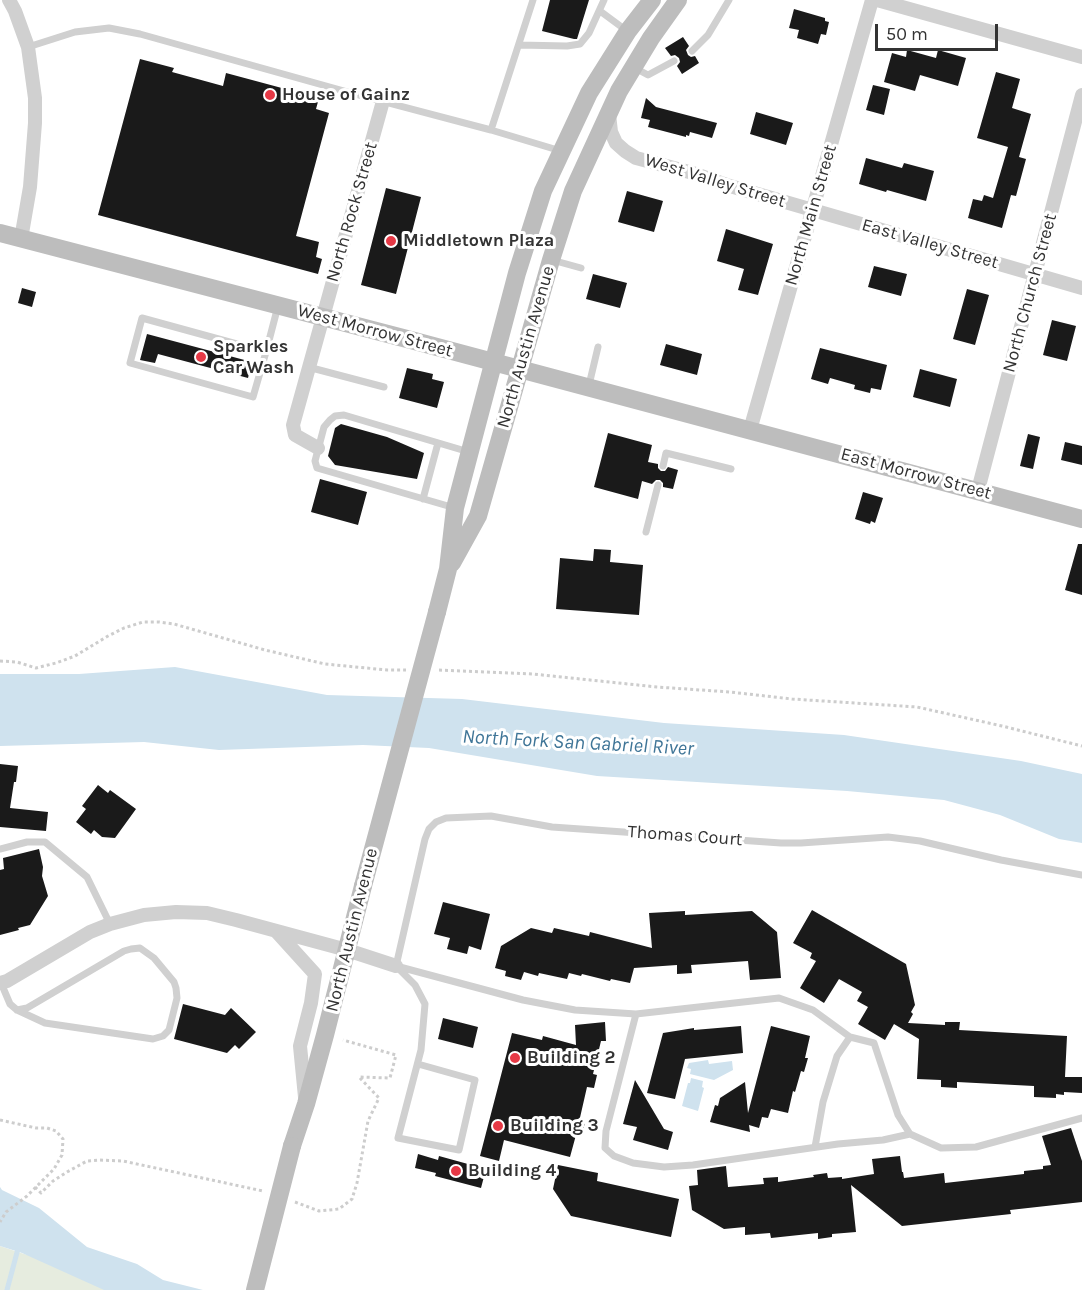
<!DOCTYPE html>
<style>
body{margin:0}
#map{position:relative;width:1082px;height:1290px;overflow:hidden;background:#fff;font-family:Karla,sans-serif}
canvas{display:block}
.scale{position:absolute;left:875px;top:24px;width:123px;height:27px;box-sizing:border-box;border:3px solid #333;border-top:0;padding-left:8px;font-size:18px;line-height:21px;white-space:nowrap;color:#333;-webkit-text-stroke:4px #fff;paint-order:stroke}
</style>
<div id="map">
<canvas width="1082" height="1290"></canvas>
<div class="scale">50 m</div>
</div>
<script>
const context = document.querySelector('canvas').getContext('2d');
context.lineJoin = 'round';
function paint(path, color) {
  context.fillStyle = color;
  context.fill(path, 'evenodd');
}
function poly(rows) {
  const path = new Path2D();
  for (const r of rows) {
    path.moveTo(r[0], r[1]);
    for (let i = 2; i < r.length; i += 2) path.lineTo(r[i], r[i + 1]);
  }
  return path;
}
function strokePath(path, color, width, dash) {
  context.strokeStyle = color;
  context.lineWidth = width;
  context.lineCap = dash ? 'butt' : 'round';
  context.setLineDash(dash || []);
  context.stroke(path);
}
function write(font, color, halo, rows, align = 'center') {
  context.font = font + ' Karla,sans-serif';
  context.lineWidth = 6;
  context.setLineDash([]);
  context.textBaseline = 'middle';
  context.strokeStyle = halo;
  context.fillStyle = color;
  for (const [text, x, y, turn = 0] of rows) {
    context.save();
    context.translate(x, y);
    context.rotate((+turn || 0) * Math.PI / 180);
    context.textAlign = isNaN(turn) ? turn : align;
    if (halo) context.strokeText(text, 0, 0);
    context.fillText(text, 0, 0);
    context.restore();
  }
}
const green = poly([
 [0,1246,21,1253,144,1290,0,1290]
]);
const water = poly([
 [175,667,327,695,462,699,664,723,844,735,1021,761,1082,774,1082,843,1059,839,1000,815,944,800,847,791,597,776,429,748,363,745,219,750,144,742,0,746,0,674,79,674],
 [708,1060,709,1064,732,1061,733,1070,714,1080,690,1074,691,1069,687,1068,689,1063],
 [691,1078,703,1081,702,1087,704,1088,698,1111,682,1106,688,1083,690,1083],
 [0,1187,2,1190,39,1208,87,1247,137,1264,163,1280,203,1290,104,1290,22,1253,0,1246]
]);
const stream = poly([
 [7,1290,19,1245]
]);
const building = poly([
 [550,0,589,0,577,39,574,39,542,31],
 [794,9,825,18,825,21,829,22,826,35,821,34,818,44,797,38,799,30,789,28],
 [683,37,689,46,686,50,688,55,691,57,695,56,699,63,682,74,677,66,680,62,679,58,675,55,671,56,665,48],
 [907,50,936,58,938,50,966,58,958,86,920,75,915,91,884,82,892,53,906,57],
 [140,59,174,68,172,72,223,86,226,73,319,98,316,109,329,113,296,236,319,242,316,257,322,259,318,274,98,215],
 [996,72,1020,79,1012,108,1031,114,1019,157,1026,159,1016,196,1011,195,1002,228,968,218,973,199,982,201,984,195,993,198,1008,147,977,138],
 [873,85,890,89,884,115,866,110],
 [646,98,656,107,717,123,712,138,690,132,689,136,686,135,686,137,648,127,650,120,641,118],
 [756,112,793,123,786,145,750,134],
 [866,158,902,168,904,163,934,171,926,201,887,190,886,192,859,184],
 [386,188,421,197,396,294,361,285],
 [627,191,663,201,654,232,618,222],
 [726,229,773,244,758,295,738,290,744,269,717,261],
 [874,266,907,274,901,296,868,287],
 [593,274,627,283,620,308,586,299],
 [22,288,36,292,32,307,18,303],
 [967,289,989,295,975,345,953,339],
 [1052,320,1076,326,1067,361,1043,355],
 [147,334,252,362,248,378,158,354,155,363,140,360],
 [666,344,702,354,697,375,660,365],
 [820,348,887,365,881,390,871,388,870,393,854,389,855,385,830,378,828,384,811,379],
 [407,368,433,374,432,379,444,382,437,408,399,398],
 [920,369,957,379,950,407,913,397],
 [341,424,387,437,424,453,417,479,335,465,328,456,335,428],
 [608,433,652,445,648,462,658,464,658,468,661,471,665,471,668,467,678,470,673,489,663,487,663,483,660,480,656,480,652,484,642,481,638,499,594,487],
 [1028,434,1040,437,1033,469,1020,466],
 [1065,442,1082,446,1082,465,1061,460],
 [320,479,367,492,358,525,311,512],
 [863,492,883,498,875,523,871,521,870,524,855,519],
 [1078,544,1082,544,1082,595,1065,590],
 [594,549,611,550,610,562,643,565,639,615,556,609,560,558,593,561],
 [0,764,18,766,16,782,14,782,10,808,48,812,46,831,0,827],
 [98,785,108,793,110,790,136,809,115,838,102,837,94,830,91,834,76,822,86,809,82,806],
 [39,849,43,867,42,876,48,896,30,925,18,928,19,930,0,935,0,870,4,869,3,858],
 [443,902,490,914,481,950,469,946,467,954,447,949,450,938,434,934],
 [812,910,906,964,915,1005,911,1012,913,1014,908,1023,945,1025,945,1022,960,1022,959,1030,1067,1036,1065,1077,1082,1077,1082,1093,1064,1092,1064,1095,1056,1094,1056,1098,1034,1097,1034,1086,957,1082,957,1088,941,1087,941,1080,917,1079,919,1039,894,1024,885,1040,858,1024,868,1007,857,1001,862,992,839,979,824,1003,800,988,816,961,810,958,812,953,793,943],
 [685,911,685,915,752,911,777,932,781,978,750,980,748,961,691,965,692,973,677,974,677,965,634,968,630,983,611,979,610,981,582,974,581,976,569,973,567,979,539,973,538,976,524,972,521,980,505,976,506,971,495,968,501,946,531,928,552,933,554,928,589,936,590,932,652,948,649,913],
 [183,1004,225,1015,231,1008,256,1032,239,1049,235,1045,227,1053,174,1039],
 [443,1018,478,1027,473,1048,438,1039],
 [605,1022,606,1041,601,1041,593,1074,597,1075,594,1088,587,1087,579,1122,585,1123,581,1136,576,1135,570,1157,504,1140,499,1161,480,1156,512,1033,542,1040,543,1036,576,1045,575,1025],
 [741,1026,743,1053,685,1059,675,1099,647,1093,663,1033,694,1028,694,1030],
 [771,1026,810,1036,805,1058,808,1058,804,1072,801,1071,795,1092,793,1091,788,1113,771,1109,768,1118,762,1117,759,1128,749,1125,750,1132,710,1122,715,1105,718,1106,720,1098,745,1082,748,1113],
 [635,1080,664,1129,673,1132,668,1150,633,1140,637,1127,623,1124],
 [1071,1128,1082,1161,1082,1202,1010,1210,1011,1214,902,1226,851,1185,856,1232,832,1234,832,1237,818,1239,818,1233,771,1238,770,1233,745,1235,745,1227,724,1229,692,1210,689,1186,698,1185,697,1170,726,1166,728,1187,764,1184,763,1178,778,1177,778,1182,814,1177,813,1175,827,1173,828,1178,842,1177,842,1179,874,1174,872,1159,900,1156,902,1172,903,1172,904,1178,944,1173,945,1183,1024,1174,1024,1171,1043,1169,1043,1166,1051,1165,1042,1136],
 [418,1154,438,1160,439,1156,486,1169,481,1188,435,1176,436,1173,415,1168],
 [558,1165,598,1173,597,1181,679,1199,671,1237,571,1216,553,1189]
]);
const path = poly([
 [0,661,17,662,36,668,56,663,75,656,108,636,124,628,143,622,159,622,174,624,265,650,325,664,387,670,406,670],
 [439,670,533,674,657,687,730,692,792,699,917,707,1002,726,1082,746],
 [0,1120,36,1128,47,1128,56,1131,63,1139,62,1155,54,1169,27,1196,6,1212,0,1222],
 [35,1187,41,1193,53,1181,67,1172,87,1161,100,1160,123,1161,263,1191],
 [295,1202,319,1211,339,1209,352,1199,357,1183,368,1121,379,1098,359,1077,390,1078,396,1055,343,1040]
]);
const lane = poly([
 [600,11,627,31],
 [519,45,567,46,580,44,589,33,604,0],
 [28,47,75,32,109,28,140,34,362,96,491,130,561,151],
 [692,51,708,35,729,0],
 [635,68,648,75,674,61],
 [491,130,533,0],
 [552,260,581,268],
 [266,352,142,318,130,363,253,397,266,352,278,306],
 [308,367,384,387],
 [589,385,598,347],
 [663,466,666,453,731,469],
 [423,499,438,443],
 [455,508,317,468,315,461,324,427,330,420,335,416,344,415,469,452],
 [646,532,658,485],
 [0,849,27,842,45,842,87,877,110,924],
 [396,966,425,839,429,829,436,822,446,818,491,816,552,827,781,843,801,843,888,837,920,841,1001,860,1082,875],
 [396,966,523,1000,575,1010,636,1014,779,998,813,1010,850,1037,874,1043,898,1115,910,1134,941,1148,976,1147,1082,1118],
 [397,967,415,985,425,1004,421,1050,398,1138,459,1150,475,1080,418,1064],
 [1,983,10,1004,17,1010,45,1023,153,1039,163,1036,169,1030,177,998,176,988,174,982,154,958,140,948,131,949,124,951,27,1008,17,1010],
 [636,1014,606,1131,605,1148,614,1156,633,1163,664,1167,693,1165,838,1144,883,1140,910,1134],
 [815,1147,823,1102,837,1056,850,1037]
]);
const street = poly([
 [9,0,15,11,28,47,35,98,35,123,30,187,21,239],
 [877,0,1082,57],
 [609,114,611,132,616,143,625,151,636,158,693,173,730,186,1082,288],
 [750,430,872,0],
 [318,448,295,435,293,425,383,101],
 [978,490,1082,95],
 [276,931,315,974,311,1003,300,1046,305,1097],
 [0,983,7,981,90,932,110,924,144,915,176,912,207,913,236,920,347,950,396,966]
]);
const secondary = poly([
 [0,233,407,339,1082,519],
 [452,563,478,516,551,260,573,191,619,91,651,38,678,0],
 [437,612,448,569,455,508,517,273,543,191,589,93,628,31,652,0],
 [292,1146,306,1104,325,1035,363,886]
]);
const secondaryBridge = poly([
 [363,886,437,612],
 [255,1290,292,1146]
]);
const markers = [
 [270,95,6,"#e63946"],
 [391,241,6,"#e63946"],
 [201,357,6,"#e63946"],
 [515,1058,6,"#e63946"],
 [498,1126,6,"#e63946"],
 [456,1171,6,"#e63946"]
];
const poiNames = [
 ["House of Gainz",282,95],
 ["Middletown Plaza",403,241],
 ["Sparkles",213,347],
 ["Car Wash",213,368],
 ["Building 2",527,1058],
 ["Building 3",510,1126],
 ["Building 4",468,1171]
];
const streetNames = [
 ["West Valley Street",715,181,17],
 ["North Rock Street",352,212,-74],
 ["North Main Street",811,215,-74],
 ["East Valley Street",930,244,16],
 ["North Church Street",1030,293,-75],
 ["West Morrow Street",375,331,15],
 ["North Austin Avenue",526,347,-74],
 ["East Morrow Street",916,474,15],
 ["Thomas Court",685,836,4],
 ["North Austin Avenue",352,930,-76]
];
const waterNames = [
 ["North Fork San Gabriel River",578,743,3]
];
paint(green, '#e6ecdf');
paint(water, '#cfe2ee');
strokePath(stream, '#cfe2ee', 5);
paint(building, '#1a1a1a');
strokePath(path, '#cdcdcd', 3, [3, 3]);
strokePath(lane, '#d0d0d0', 7);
strokePath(street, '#d0d0d0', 14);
strokePath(secondary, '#bdbdbd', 18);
strokePath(secondaryBridge, '#bdbdbd', 18);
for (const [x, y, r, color] of markers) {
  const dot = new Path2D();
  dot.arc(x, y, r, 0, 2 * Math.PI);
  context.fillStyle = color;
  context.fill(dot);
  strokePath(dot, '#fff', 2);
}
write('bold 18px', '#333', '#fff', poiNames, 'left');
write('18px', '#333', '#fff', streetNames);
write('italic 20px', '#3f7597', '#fff', waterNames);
</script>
